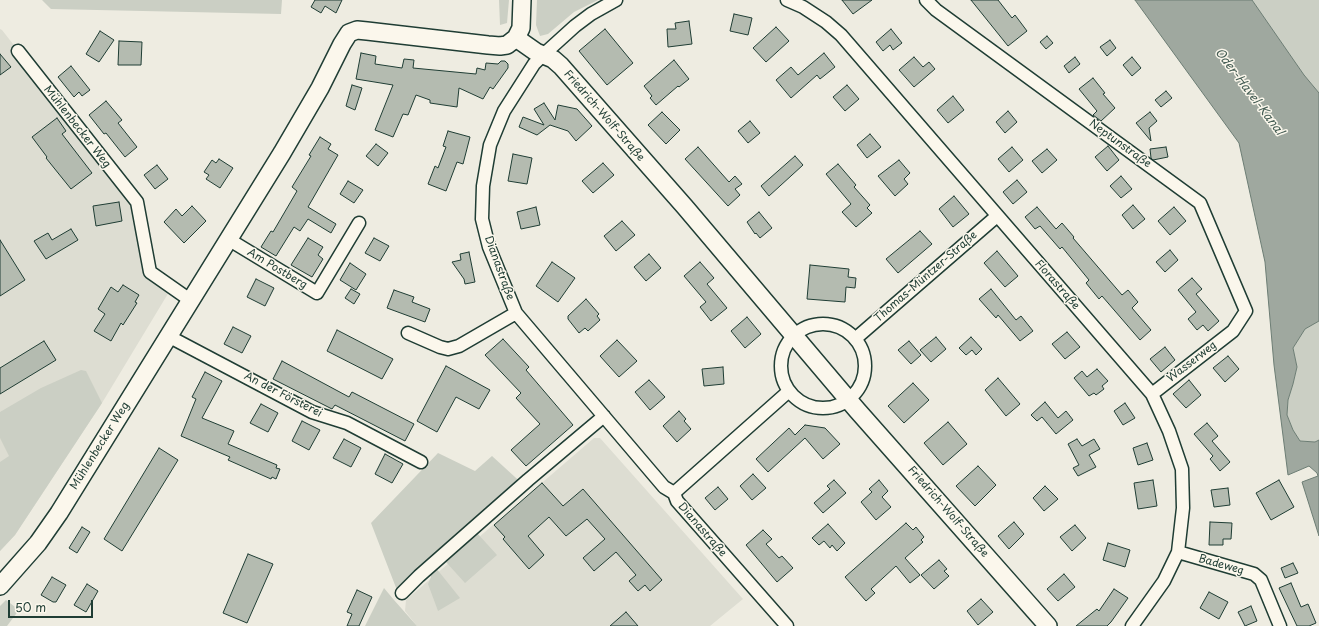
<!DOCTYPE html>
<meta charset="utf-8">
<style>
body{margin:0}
#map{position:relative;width:1319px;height:626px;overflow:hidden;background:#eeece1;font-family:"Playpen Sans",sans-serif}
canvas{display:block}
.scale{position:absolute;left:8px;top:600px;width:85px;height:18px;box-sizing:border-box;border:2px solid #1f3d34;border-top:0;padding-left:5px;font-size:12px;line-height:14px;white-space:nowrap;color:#1f3d34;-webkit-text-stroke:3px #fbf7ec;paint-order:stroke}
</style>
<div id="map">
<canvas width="1319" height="626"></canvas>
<div class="scale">50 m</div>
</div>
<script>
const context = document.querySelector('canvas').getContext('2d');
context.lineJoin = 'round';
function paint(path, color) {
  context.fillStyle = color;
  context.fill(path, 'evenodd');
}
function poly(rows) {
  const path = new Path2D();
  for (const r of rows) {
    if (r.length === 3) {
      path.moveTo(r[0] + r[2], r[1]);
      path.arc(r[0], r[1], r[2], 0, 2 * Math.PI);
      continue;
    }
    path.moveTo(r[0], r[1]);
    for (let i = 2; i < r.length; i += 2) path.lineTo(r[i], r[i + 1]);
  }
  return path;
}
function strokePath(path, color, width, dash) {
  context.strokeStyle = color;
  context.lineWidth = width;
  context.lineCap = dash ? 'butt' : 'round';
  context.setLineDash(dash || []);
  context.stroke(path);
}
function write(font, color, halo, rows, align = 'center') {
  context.font = font + ' "Playpen Sans",sans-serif';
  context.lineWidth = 3;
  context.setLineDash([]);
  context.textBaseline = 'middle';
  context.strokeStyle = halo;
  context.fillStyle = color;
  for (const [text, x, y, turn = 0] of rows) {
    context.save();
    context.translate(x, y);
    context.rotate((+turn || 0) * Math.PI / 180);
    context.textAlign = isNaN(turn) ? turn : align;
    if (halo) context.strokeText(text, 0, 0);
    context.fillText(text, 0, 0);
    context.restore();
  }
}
const built = poly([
 [0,29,2,30,137,202,150,272,172,287,102,403,15,535,0,551],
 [594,438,600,438,743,599,710,626,417,626,405,611,406,600]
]);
const green = poly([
 [42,0,282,0,281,14,51,9],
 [499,0,509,0,507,23,500,25],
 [537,0,598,0,574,12,548,34,540,36,536,25],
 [1252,0,1319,0,1319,93,1304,75],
 [1319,321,1319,440,1315,442,1300,441,1293,430,1287,415,1288,400,1293,384,1297,367,1293,348,1305,329],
 [81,370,86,371,102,403,15,535,0,551,0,462,9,456,0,438,0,412,41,388],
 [438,453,475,471,492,456,527,488,436,568,460,598,438,611,428,584,431,577,429,573,400,598,371,523],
 [477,533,497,555,465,583,446,562],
 [384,588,394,600,417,626,365,626],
 [6,600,19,610,7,626,0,626,0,606]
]);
const water = poly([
 [1135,0,1252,0,1304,75,1319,93,1319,321,1305,329,1293,348,1297,367,1293,384,1288,400,1287,415,1293,430,1300,441,1315,442,1319,440,1319,536,1302,482,1318,476,1317,473,1309,466,1288,475,1274,365,1265,262,1239,143,1135,0]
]);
const building = poly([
 [315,0,342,0,336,13,325,6,321,13,311,7,315,0],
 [842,0,872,0,853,14,842,0],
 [971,0,998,0,1012,18,1015,15,1027,31,1008,46,971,0],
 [734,14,752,18,748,35,730,31,734,14],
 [689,21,692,44,668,47,667,29,676,29,675,23,689,21],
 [776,27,789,41,766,62,753,48,776,27],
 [605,29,633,63,607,85,579,51,605,29],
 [891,29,902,43,893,50,890,45,883,51,876,42,891,29],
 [100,31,114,40,99,62,86,54,100,31],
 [1047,36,1053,43,1046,49,1040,42,1047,36],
 [1110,40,1116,48,1107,56,1100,47,1110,40],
 [119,41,142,42,141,65,118,65,119,41],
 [361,53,376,56,375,64,402,68,404,59,414,60,413,68,476,74,477,68,485,70,486,63,498,64,501,61,505,61,508,64,508,68,493,89,490,87,483,99,459,88,457,107,430,103,430,100,416,95,408,115,403,114,393,137,375,130,393,85,356,79,361,53],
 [824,53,835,67,820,79,817,75,791,98,776,80,791,67,798,75,824,53],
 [0,54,11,67,0,75,0,54],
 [914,57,923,67,929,62,935,69,914,87,899,70,914,57],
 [1075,57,1080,64,1069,73,1064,66,1075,57],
 [1132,57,1141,68,1132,76,1123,65,1132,57],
 [674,60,689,79,679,87,678,86,656,105,650,98,652,96,644,86,674,60],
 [71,66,90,90,82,96,79,92,74,97,58,77,71,66],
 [1093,78,1105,93,1103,94,1115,108,1101,121,1093,115,1097,111,1079,89,1093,78],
 [352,85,362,88,355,110,346,106,352,85],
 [847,85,859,99,845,111,833,97,847,85],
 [1166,91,1172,98,1161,107,1155,100,1166,91],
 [953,96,964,110,948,123,937,110,953,96],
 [106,101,122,120,118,123,137,147,125,157,106,133,104,134,89,115,106,101],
 [544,103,555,120,558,105,577,109,592,126,576,141,568,131,550,125,537,135,519,127,523,117,544,125,534,109,544,103],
 [1008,111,1017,122,1005,133,996,122,1008,111],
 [662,112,680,130,666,144,648,125,662,112],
 [1150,112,1157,121,1149,128,1151,141,1136,123,1150,112],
 [57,118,66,131,62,134,92,173,71,189,46,158,47,157,32,137,57,118],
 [750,121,760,133,748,143,738,131,750,121],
 [448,131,470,137,463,164,457,162,446,191,428,184,435,166,438,168,446,147,443,146,448,131],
 [870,134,881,147,867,158,857,145,870,134],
 [320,137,331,144,328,149,338,155,308,207,336,224,331,233,308,219,300,231,294,227,276,256,261,247,271,231,273,232,297,191,292,187,311,156,309,155,320,137],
 [376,144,388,153,378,166,366,156,376,144],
 [1108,146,1119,160,1107,171,1095,157,1108,146],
 [698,147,729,182,735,176,742,184,735,189,740,195,728,206,685,159,698,147],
 [1012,147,1023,160,1009,172,998,159,1012,147],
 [1166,147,1168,157,1153,160,1151,158,1150,149,1166,147],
 [1047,149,1057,160,1042,173,1032,161,1047,149],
 [513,154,532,158,527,184,508,181,513,154],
 [795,156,803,165,769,196,761,186,795,156],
 [219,159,233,168,220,188,206,179,209,175,204,172,212,160,216,163,219,159],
 [899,160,910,173,904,179,908,184,895,196,878,176,899,160],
 [603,163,614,175,593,193,582,181,603,163],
 [838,164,856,185,854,187,870,205,867,208,872,213,856,227,842,212,851,204,826,174,838,164],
 [157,165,168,179,155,189,144,175,157,165],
 [1121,176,1132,189,1121,198,1110,186,1121,176],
 [1017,180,1027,192,1013,204,1003,192,1017,180],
 [348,181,363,190,354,203,340,194,348,181],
 [954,196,969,214,953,227,939,209,954,196],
 [119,202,122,221,96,226,93,206,119,202],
 [1133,205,1145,219,1133,229,1122,215,1133,205],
 [192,206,206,221,184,243,164,222,176,209,182,216,192,206],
 [536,207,540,225,521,229,517,212,536,207],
 [1037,207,1056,229,1062,223,1074,237,1073,238,1122,295,1128,290,1138,302,1132,308,1151,330,1140,340,1102,296,1099,299,1086,283,1089,280,1062,247,1060,249,1040,226,1035,229,1025,217,1037,207],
 [1174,207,1186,221,1170,235,1158,221,1174,207],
 [759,212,772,228,760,238,756,233,755,234,747,222,759,212],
 [622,221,635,235,616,251,604,236,622,221],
 [71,229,78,240,46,259,34,241,48,233,52,240,71,229],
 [920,231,932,244,898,273,886,259,920,231],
 [308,238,323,247,318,255,323,259,312,277,291,265,308,238],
 [374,238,389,246,380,261,365,253,374,238],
 [0,240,25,280,0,296,0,240],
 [1170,250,1178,260,1165,272,1156,262,1170,250],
 [997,251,1018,276,1005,287,984,263,997,251],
 [469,252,475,282,465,284,464,279,452,262,461,260,460,254,469,252],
 [649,254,661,268,646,281,634,267,649,254],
 [552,262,575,278,558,302,536,286,552,262],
 [700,262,714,278,707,284,727,308,711,321,700,307,706,302,684,276,700,262],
 [350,263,366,274,356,290,340,280,350,263],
 [810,265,849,269,848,277,856,278,855,288,846,287,845,302,807,299,810,265],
 [1192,278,1202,289,1196,294,1219,321,1208,331,1203,325,1197,330,1188,319,1196,312,1178,290,1192,278],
 [256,279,274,288,265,306,247,297,256,279],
 [123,285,139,295,135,302,137,303,123,325,121,323,111,341,94,331,105,314,98,309,111,287,118,292,123,285],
 [351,289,360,294,354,304,345,298,351,289],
 [991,289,1016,320,1021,316,1033,331,1020,341,998,315,996,318,979,299,991,289],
 [394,290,414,297,412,302,430,309,425,322,387,308,394,290],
 [586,299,599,314,597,316,600,320,588,331,585,328,579,333,568,319,568,316,586,299],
 [747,317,761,334,745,348,731,331,747,317],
 [233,327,251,336,242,353,224,344,233,327],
 [337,330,393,359,382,379,327,351,337,330],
 [1067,332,1080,347,1065,359,1052,344,1067,332],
 [936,337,946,349,931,362,920,350,936,337],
 [971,337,982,349,976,355,972,350,966,355,959,348,971,337],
 [503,339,529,367,526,370,573,425,526,466,511,450,540,424,516,398,521,393,485,355,503,339],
 [617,340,637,361,619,377,600,356,617,340],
 [44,341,56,360,0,394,0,368,44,341],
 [909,341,921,355,911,364,898,350,909,341],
 [1165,347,1175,360,1161,372,1150,359,1165,347],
 [1228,356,1239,369,1225,382,1213,368,1228,356],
 [282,361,349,397,352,392,414,424,405,441,335,405,332,409,273,379,282,361],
 [446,366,490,390,479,409,456,397,437,432,417,421,446,366],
 [723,367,724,384,704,386,702,369,723,367],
 [1097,369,1108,381,1102,386,1104,389,1096,395,1094,393,1089,396,1074,378,1082,371,1087,377,1097,369],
 [205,372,222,381,202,418,234,431,228,444,277,465,276,468,280,469,276,479,272,477,271,479,228,460,230,457,181,436,196,399,192,397,205,372],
 [998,378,1020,404,1006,416,985,390,998,378],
 [649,380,665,397,650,410,635,392,649,380],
 [1189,380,1201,395,1186,408,1173,394,1189,380],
 [913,383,929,400,904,423,888,406,913,383],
 [1045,402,1058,418,1066,411,1073,420,1056,434,1042,417,1037,421,1031,415,1045,402],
 [1125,403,1135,418,1123,425,1114,411,1125,403],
 [261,404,278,413,268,432,250,423,261,404],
 [679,411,686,419,684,421,691,429,677,442,663,426,679,411],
 [302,421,320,430,309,450,292,441,302,421],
 [948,422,967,444,943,465,924,443,948,422],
 [1207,423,1218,436,1212,441,1230,462,1220,471,1210,459,1213,456,1194,434,1207,423],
 [805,425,825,428,840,444,823,459,805,438,768,472,756,459,789,428,795,435,805,425],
 [344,439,361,448,351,467,333,458,344,439],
 [1077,439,1082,446,1094,439,1100,449,1089,455,1096,467,1078,476,1073,468,1079,465,1068,444,1077,439],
 [1147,443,1153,460,1138,465,1133,448,1147,443],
 [159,448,178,460,122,551,104,539,159,448],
 [385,454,403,464,392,483,375,474,385,454],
 [978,466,996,485,975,506,956,486,978,466],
 [753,474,766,488,752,500,740,486,753,474],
 [834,480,846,493,823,513,814,503,830,489,827,486,834,480],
 [879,480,888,491,882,497,891,507,876,520,861,502,872,492,869,489,879,480],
 [1153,480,1157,506,1138,509,1134,483,1153,480],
 [1279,480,1294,507,1271,520,1256,493,1279,480],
 [542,483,563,506,583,489,662,580,650,591,645,585,638,591,629,581,636,575,616,552,594,571,583,558,605,539,587,519,566,536,549,517,528,536,544,555,529,569,503,539,505,537,494,525,542,483],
 [1045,486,1058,499,1044,511,1033,498,1045,486],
 [718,487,728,499,715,510,705,498,718,487],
 [1228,488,1230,505,1214,507,1211,490,1228,488],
 [1014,522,1024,534,1009,549,998,536,1014,522],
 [1210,522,1232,523,1231,539,1223,539,1223,545,1209,545,1210,522],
 [906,523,913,530,916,527,924,537,921,540,923,542,905,558,920,575,910,583,896,566,871,589,875,593,866,601,845,577,906,523],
 [828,524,845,543,837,551,832,545,830,548,824,541,819,545,812,538,828,524],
 [1075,525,1086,538,1072,551,1060,537,1075,525],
 [82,527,90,532,77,553,69,548,82,527],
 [763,530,772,539,766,544,779,558,782,556,793,568,777,582,746,545,763,530],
 [1108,543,1130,550,1125,567,1103,560,1108,543],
 [248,554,273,564,247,623,223,613,248,554],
 [939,560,947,569,944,571,949,576,934,589,921,575,939,560],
 [1293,563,1298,573,1285,578,1281,568,1293,563],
 [1064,574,1075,587,1058,601,1047,589,1064,574],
 [52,577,66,585,56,602,53,602,41,595,52,577],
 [1291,583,1301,607,1308,604,1316,623,1309,626,1297,626,1279,588,1291,583],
 [87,584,98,591,86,612,74,605,87,584],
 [1114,589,1128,598,1111,622,1107,626,1076,626,1097,609,1099,611,1114,589],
 [357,590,372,597,359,626,347,626,352,614,347,612,357,590],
 [1209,592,1228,602,1219,619,1200,608,1209,592],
 [981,599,993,612,978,625,967,611,981,599],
 [1251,606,1257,621,1245,626,1238,612,1251,606],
 [626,612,638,626,610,626,626,612]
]);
const street = poly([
 [616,0,591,14,575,26,543,55,534,64,504,111,490,145,483,186,482,219,489,247,516,313,664,487,674,493,677,501,787,626],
 [787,0,803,7,826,22,841,35,1152,394,1169,431,1182,469,1183,508,1178,552,1164,581,1132,626],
 [926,0,936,10,1200,203,1246,311,1233,331,1152,394],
 [18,51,137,202,150,272,190,300],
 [228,239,317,293,359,223],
 [823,366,42],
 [408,333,440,347,448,349,459,346,516,313],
 [168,336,312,412,347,423,421,462],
 [855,339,997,216],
 [674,493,789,391],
 [1178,552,1254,574,1261,580,1280,626],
 [402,593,419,576,528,480,604,416]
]);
const secondary = poly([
 [516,38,536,52,553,59,561,66,685,207,857,410,1048,626],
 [0,586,38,543,59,513,282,153,320,88,342,44,349,33,357,30,367,31,488,45,500,46,507,45,516,38,521,28,522,0]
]);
const streetNames = [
 ["Friedrich-Wolf-Straße",604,116,49],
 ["Mühlenbecker Weg",77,127,52],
 ["Neptunstraße",1120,144,36],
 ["Dianastraße",499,268,70],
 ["Am Postberg",277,269,31],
 ["Thomas-Müntzer-Straße",926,277,-41],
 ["Florastraße",1057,285,49],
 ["Wasserweg",1192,362,-38],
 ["An der Försterei",283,395,27],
 ["Mühlenbecker Weg",100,446,-58],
 ["Friedrich-Wolf-Straße",948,512,49],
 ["Dianastraße",702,530,49],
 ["Badeweg",1221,565,16]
];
const waterNames = [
 ["Oder-Havel-Kanal",1249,92,53]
];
paint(built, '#ddddd2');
paint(green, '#cbcfc4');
paint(water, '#9fa89f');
strokePath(water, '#6c7d74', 1);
paint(building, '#b4bbb0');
strokePath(building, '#1f3d34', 1);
strokePath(street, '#1f3d34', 15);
strokePath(secondary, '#1f3d34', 20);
strokePath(street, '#fbf7ec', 12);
strokePath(secondary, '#fbf7ec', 17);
write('11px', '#1f3d34', '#fbf7ec', streetNames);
write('italic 12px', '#455d54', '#fbf7ec', waterNames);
</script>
